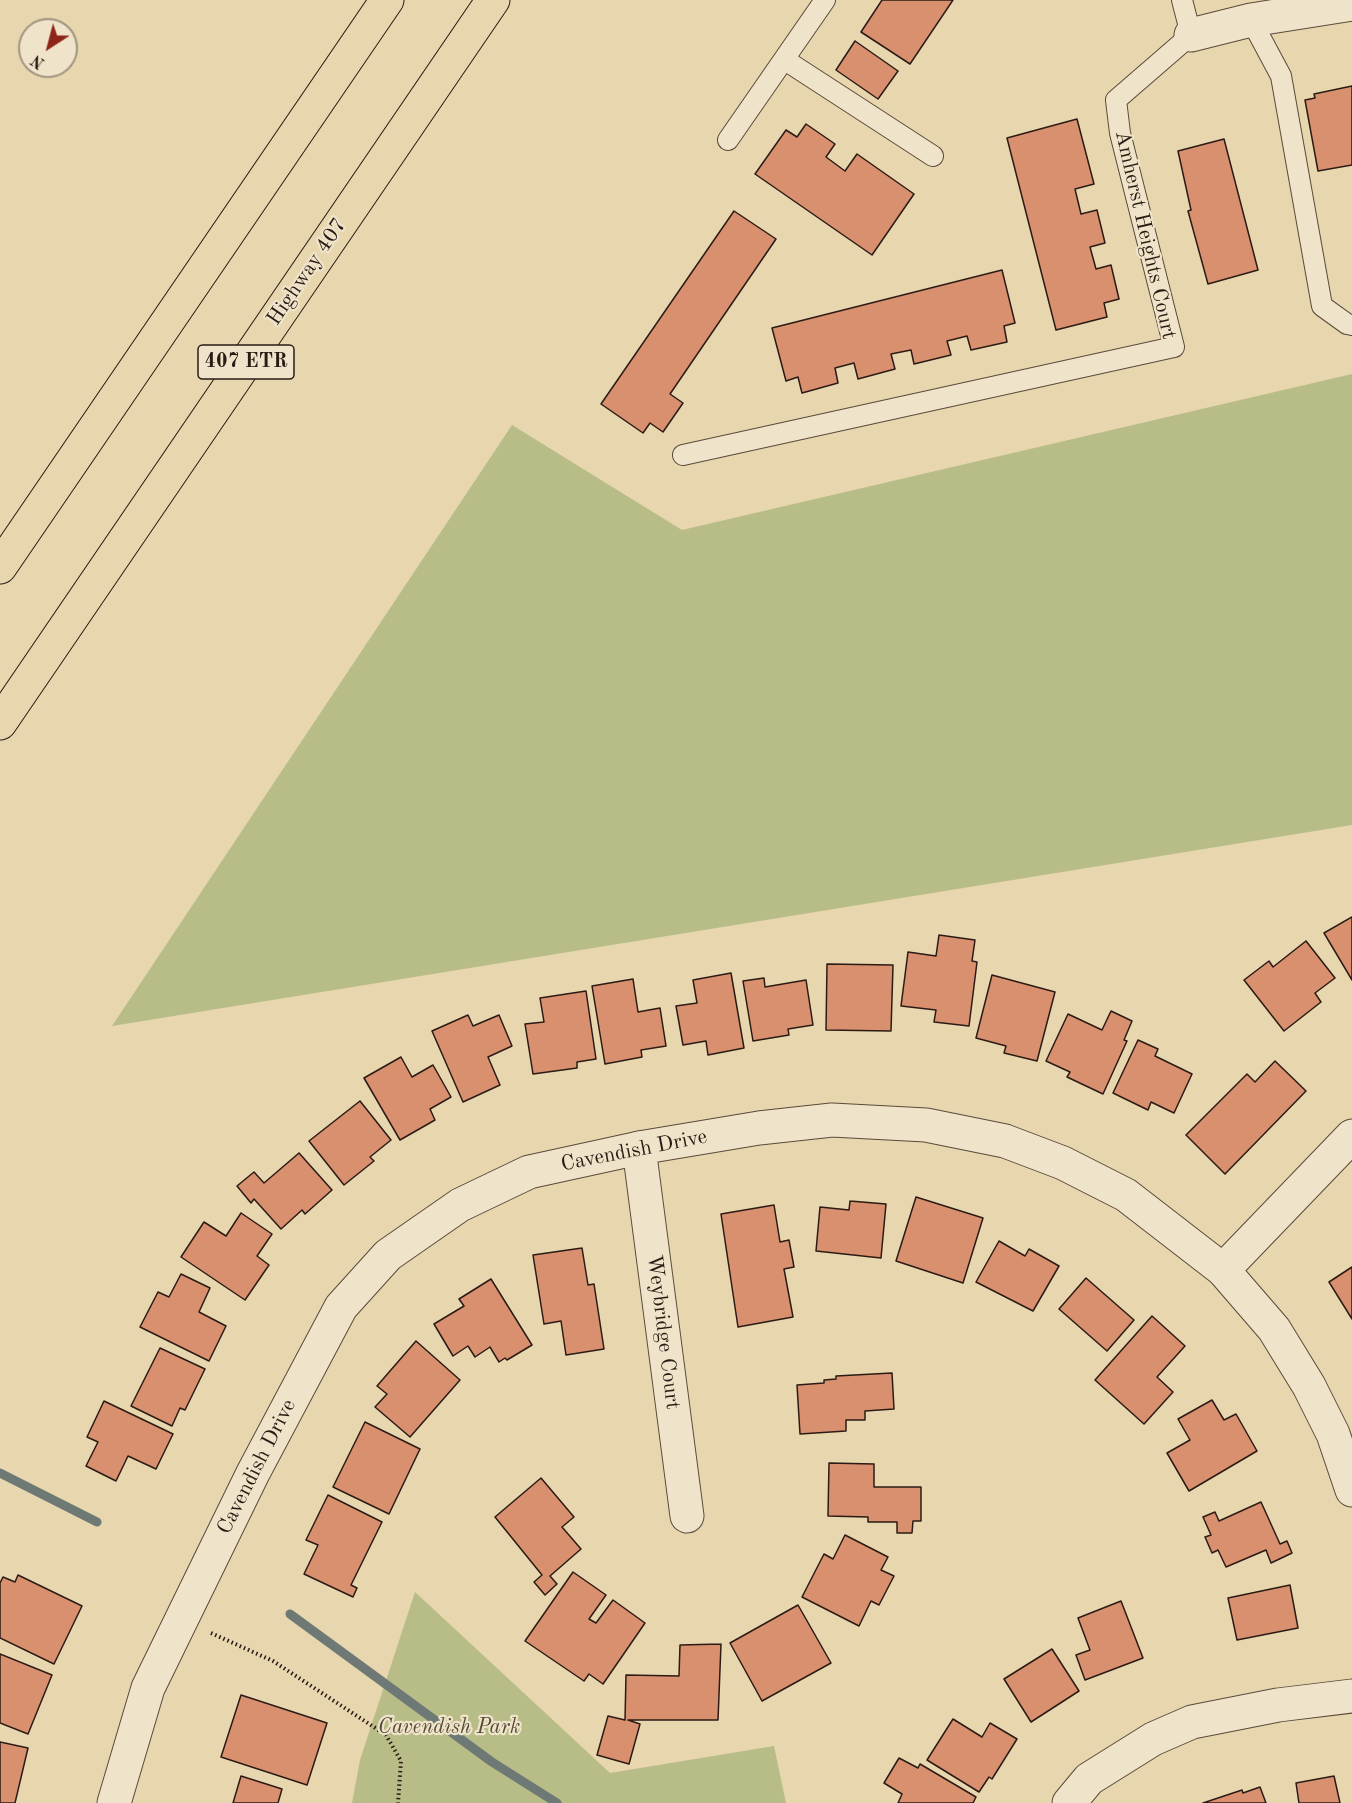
<!DOCTYPE html>
<style>
body{margin:0}
#map{position:relative;width:1352px;height:1803px;overflow:hidden;background:#e7d6ae;font-family:"Old Standard TT",serif}
canvas{display:block}
.north{position:absolute;left:18px;top:18px;width:60px;height:60px;box-sizing:border-box;background:#efe4ca;border:2px solid #a19481;border-radius:50%;rotate:216deg;font-size:16px;font-weight:700;line-height:24px;text-align:center;color:#2b1b14}
.north::after{content:'';display:block;margin:auto;width:21px;height:27px;background:#8f2418;clip-path:polygon(50% 0,100% 100%,50% 72%,0 100%)}
</style>
<div id="map">
<canvas width="1352" height="1803"></canvas>
<div class="north">N</div>
</div>
<script>
const context = document.querySelector('canvas').getContext('2d');
context.lineJoin = 'round';
function paint(path, color) {
  context.fillStyle = color;
  context.fill(path, 'evenodd');
}
function poly(rows) {
  const path = new Path2D();
  for (const r of rows) {
    path.moveTo(r[0], r[1]);
    for (let i = 2; i < r.length; i += 2) path.lineTo(r[i], r[i + 1]);
  }
  return path;
}
function strokePath(path, color, width, dash) {
  context.strokeStyle = color;
  context.lineWidth = width;
  context.lineCap = dash ? 'butt' : 'round';
  context.setLineDash(dash || []);
  context.stroke(path);
}
function write(font, color, halo, rows, align = 'center') {
  context.font = font + ' "Old Standard TT",serif';
  context.lineWidth = 4.5;
  context.setLineDash([]);
  context.textBaseline = 'middle';
  context.strokeStyle = halo;
  context.fillStyle = color;
  for (const [text, x, y, turn = 0] of rows) {
    context.save();
    context.translate(x, y);
    context.rotate((+turn || 0) * Math.PI / 180);
    context.textAlign = isNaN(turn) ? turn : align;
    if (halo) context.strokeText(text, 0, 0);
    context.fillText(text, 0, 0);
    context.restore();
  }
}
const green = poly([
 [1352,374,1352,825,112,1026,512,425,682,530],
 [415,1592,610,1773,774,1746,786,1803,352,1803,360,1760]
]);
const stream = poly([
 [0,1473,97,1522],
 [290,1614,492,1762,557,1803]
]);
const building = poly([
 [882,0,953,0,910,64,861,32,882,0],
 [855,41,898,71,878,99,836,70,855,41],
 [1352,86,1352,165,1318,171,1305,100,1315,98,1314,94,1352,86],
 [1077,119,1094,184,1075,189,1081,214,1097,210,1105,243,1090,247,1096,269,1111,265,1119,299,1104,303,1107,317,1056,330,1007,138,1077,119],
 [806,124,835,144,826,157,845,171,857,154,914,194,872,255,755,174,786,130,797,137,806,124],
 [1224,139,1258,270,1208,284,1188,211,1191,210,1178,151,1224,139],
 [734,211,776,239,670,394,683,403,663,432,650,423,643,433,601,404,734,211],
 [1002,270,1015,323,1004,326,1007,342,971,350,967,336,947,341,951,355,914,364,911,350,891,354,895,369,858,379,854,363,835,368,838,383,802,393,798,377,786,381,772,328,1002,270],
 [1352,917,1352,980,1324,933,1352,917],
 [939,935,975,940,972,961,977,962,969,1026,934,1022,936,1010,901,1006,908,952,936,956,939,935],
 [1306,941,1335,978,1315,993,1321,1002,1284,1031,1244,980,1269,961,1273,967,1306,941],
 [827,964,893,965,891,1031,826,1030,827,964],
 [731,973,744,1048,708,1055,706,1041,683,1045,676,1006,697,1003,693,980,731,973],
 [992,975,1055,992,1037,1061,1004,1053,1006,1046,976,1038,992,975],
 [764,978,765,987,806,980,813,1025,788,1029,789,1035,753,1041,743,981,764,978],
 [633,979,638,1012,660,1008,666,1046,641,1050,642,1057,605,1064,592,986,633,979],
 [586,991,596,1059,577,1062,577,1068,533,1074,525,1024,544,1022,540,998,586,991],
 [1111,1011,1132,1021,1124,1040,1127,1041,1103,1094,1067,1077,1070,1072,1046,1061,1068,1014,1102,1030,1111,1011],
 [468,1015,473,1026,499,1015,512,1046,488,1057,500,1085,463,1102,432,1031,468,1015],
 [1138,1040,1158,1049,1155,1056,1192,1074,1174,1113,1151,1102,1148,1110,1113,1093,1138,1040],
 [401,1057,412,1077,433,1065,451,1097,430,1109,435,1120,400,1140,364,1078,401,1057],
 [1275,1061,1306,1091,1225,1174,1186,1135,1247,1074,1255,1082,1275,1061],
 [360,1101,391,1140,370,1157,374,1161,344,1185,309,1141,360,1101],
 [299,1153,332,1190,305,1214,302,1210,281,1229,254,1199,251,1203,237,1186,254,1172,264,1183,299,1153],
 [916,1197,983,1218,963,1283,896,1261,916,1197],
 [850,1201,886,1204,881,1258,816,1251,820,1207,849,1210,850,1201],
 [774,1205,780,1242,789,1240,794,1267,784,1269,793,1317,738,1327,721,1214,774,1205],
 [241,1213,272,1234,257,1256,269,1265,245,1300,181,1257,204,1222,226,1236,241,1213],
 [999,1241,1025,1256,1029,1249,1059,1266,1033,1311,976,1282,999,1241],
 [582,1248,588,1285,594,1284,604,1349,566,1355,561,1321,544,1324,533,1255,582,1248],
 [1352,1267,1352,1319,1329,1282,1352,1267],
 [181,1274,210,1288,199,1312,226,1326,209,1361,140,1327,158,1292,169,1297,181,1274],
 [1086,1278,1134,1320,1107,1351,1059,1309,1086,1278],
 [491,1279,532,1345,507,1360,505,1358,499,1362,490,1347,475,1357,468,1346,453,1356,434,1324,464,1306,459,1299,491,1279],
 [1152,1316,1185,1346,1157,1377,1173,1392,1144,1424,1095,1380,1152,1316],
 [416,1341,460,1380,410,1437,375,1407,387,1394,377,1386,416,1341],
 [160,1348,205,1369,185,1410,180,1408,172,1426,131,1406,160,1348],
 [892,1373,894,1409,865,1411,865,1420,846,1420,846,1431,800,1434,797,1385,824,1383,824,1380,836,1379,836,1376,892,1373],
 [1212,1400,1224,1420,1236,1414,1257,1451,1189,1491,1167,1453,1190,1440,1178,1419,1212,1400],
 [104,1401,173,1434,156,1469,128,1456,116,1481,86,1466,98,1442,87,1437,104,1401],
 [365,1422,420,1449,389,1514,333,1487,365,1422],
 [829,1463,874,1464,874,1487,921,1487,921,1521,913,1521,912,1533,897,1533,897,1522,868,1522,868,1517,828,1516,829,1463],
 [541,1478,574,1517,562,1527,581,1549,550,1576,557,1584,545,1595,534,1582,542,1575,495,1517,541,1478],
 [328,1495,382,1522,351,1585,357,1588,353,1597,304,1574,318,1545,306,1540,328,1495],
 [1261,1502,1280,1544,1287,1541,1292,1553,1271,1563,1266,1550,1226,1567,1218,1550,1212,1553,1205,1537,1211,1535,1203,1517,1215,1512,1219,1521,1261,1502],
 [845,1535,888,1557,881,1570,894,1576,879,1605,871,1601,859,1626,802,1597,824,1554,833,1559,845,1535],
 [573,1572,606,1595,589,1619,596,1623,613,1600,645,1623,603,1684,589,1674,584,1681,525,1641,573,1572],
 [18,1575,82,1606,54,1664,0,1638,0,1583,3,1577,15,1582,18,1575],
 [1290,1585,1298,1628,1237,1640,1228,1598,1290,1585],
 [1121,1601,1143,1658,1085,1680,1076,1655,1090,1650,1078,1618,1121,1601],
 [798,1605,831,1663,762,1701,730,1643,798,1605],
 [721,1644,718,1720,628,1720,640,1724,629,1764,597,1755,608,1716,625,1720,626,1675,679,1676,680,1645,721,1644],
 [1052,1649,1079,1691,1031,1722,1004,1679,1052,1649],
 [0,1654,52,1675,28,1734,0,1723,0,1654],
 [241,1695,327,1723,307,1785,221,1757,241,1695],
 [953,1719,982,1737,990,1723,1017,1739,992,1779,989,1777,979,1792,927,1760,953,1719],
 [0,1742,28,1748,15,1803,0,1803,0,1742],
 [899,1758,918,1768,920,1764,976,1797,973,1803,898,1803,902,1794,884,1783,899,1758],
 [241,1776,282,1789,278,1803,233,1803,241,1776],
 [1334,1776,1340,1803,1299,1803,1296,1783,1334,1776],
 [1260,1787,1266,1803,1203,1803,1242,1790,1243,1793,1260,1787]
]);
const path = poly([
 [211,1633,273,1661,386,1735,401,1761,398,1803]
]);
const service = poly([
 [1251,20,1281,76,1322,306,1347,324,1352,325],
 [785,60,933,156],
 [728,140,825,0],
 [683,455,1174,347,1120,133,1116,100,1191,35,1182,0]
]);
const minor = poly([
 [1191,35,1251,20,1352,4],
 [639,1148,687,1516],
 [1223,1270,1352,1136],
 [1069,1803,1089,1779,1153,1739,1192,1722,1278,1705,1352,1696]
]);
const tertiary = poly([
 [114,1803,148,1688,253,1473,341,1307,388,1255,460,1205,529,1172,639,1148,759,1128,832,1120,926,1125,1005,1141,1063,1163,1126,1195,1223,1270,1274,1329,1309,1386,1333,1434,1352,1490]
]);
const motorway = poly([
 [0,567,387,0],
 [0,723,493,0]
]);
const shields = [
 [246,362,96]
];
const shieldNames = [
 ["407 ETR",246,362]
];
const streetNames = [
 ["Amherst Heights Court",1145,235,77],
 ["Highway 407",307,272,-56],
 ["Cavendish Drive",634,1151,-11],
 ["Weybridge Court",663,1332,83],
 ["Cavendish Drive",257,1467,-63]
];
const parkNames = [
 ["Cavendish Park",449,1727]
];
paint(green, '#b8bd88');
strokePath(stream, '#6e7975', 9);
paint(building, '#d9906f');
strokePath(building, '#2b1b14', 1.5);
strokePath(service, '#5a4a3a', 22);
strokePath(minor, '#5a4a3a', 35);
strokePath(tertiary, '#5a4a3a', 35);
strokePath(motorway, '#2b1b14', 35);
strokePath(path, '#2b1b14', 4, [1.5, 3]);
strokePath(service, '#efe4ca', 20);
strokePath(minor, '#efe4ca', 33);
strokePath(tertiary, '#efe4ca', 33);
strokePath(motorway, '#e7d6ae', 33);
for (const [x, y, w] of shields) {
  const box = new Path2D();
  box.roundRect(x - w / 2, y - 17, w, 34, 4.5);
  context.fillStyle = '#efe4ca';
  context.fill(box);
  strokePath(box, '#2b1b14', 1.5);
}
write('bold 20px', '#2b1b14', null, shieldNames);
write('21px', '#2b1b14', '#efe4ca', streetNames);
write('italic 21px', '#554c37', '#efe4ca', parkNames);
</script>
